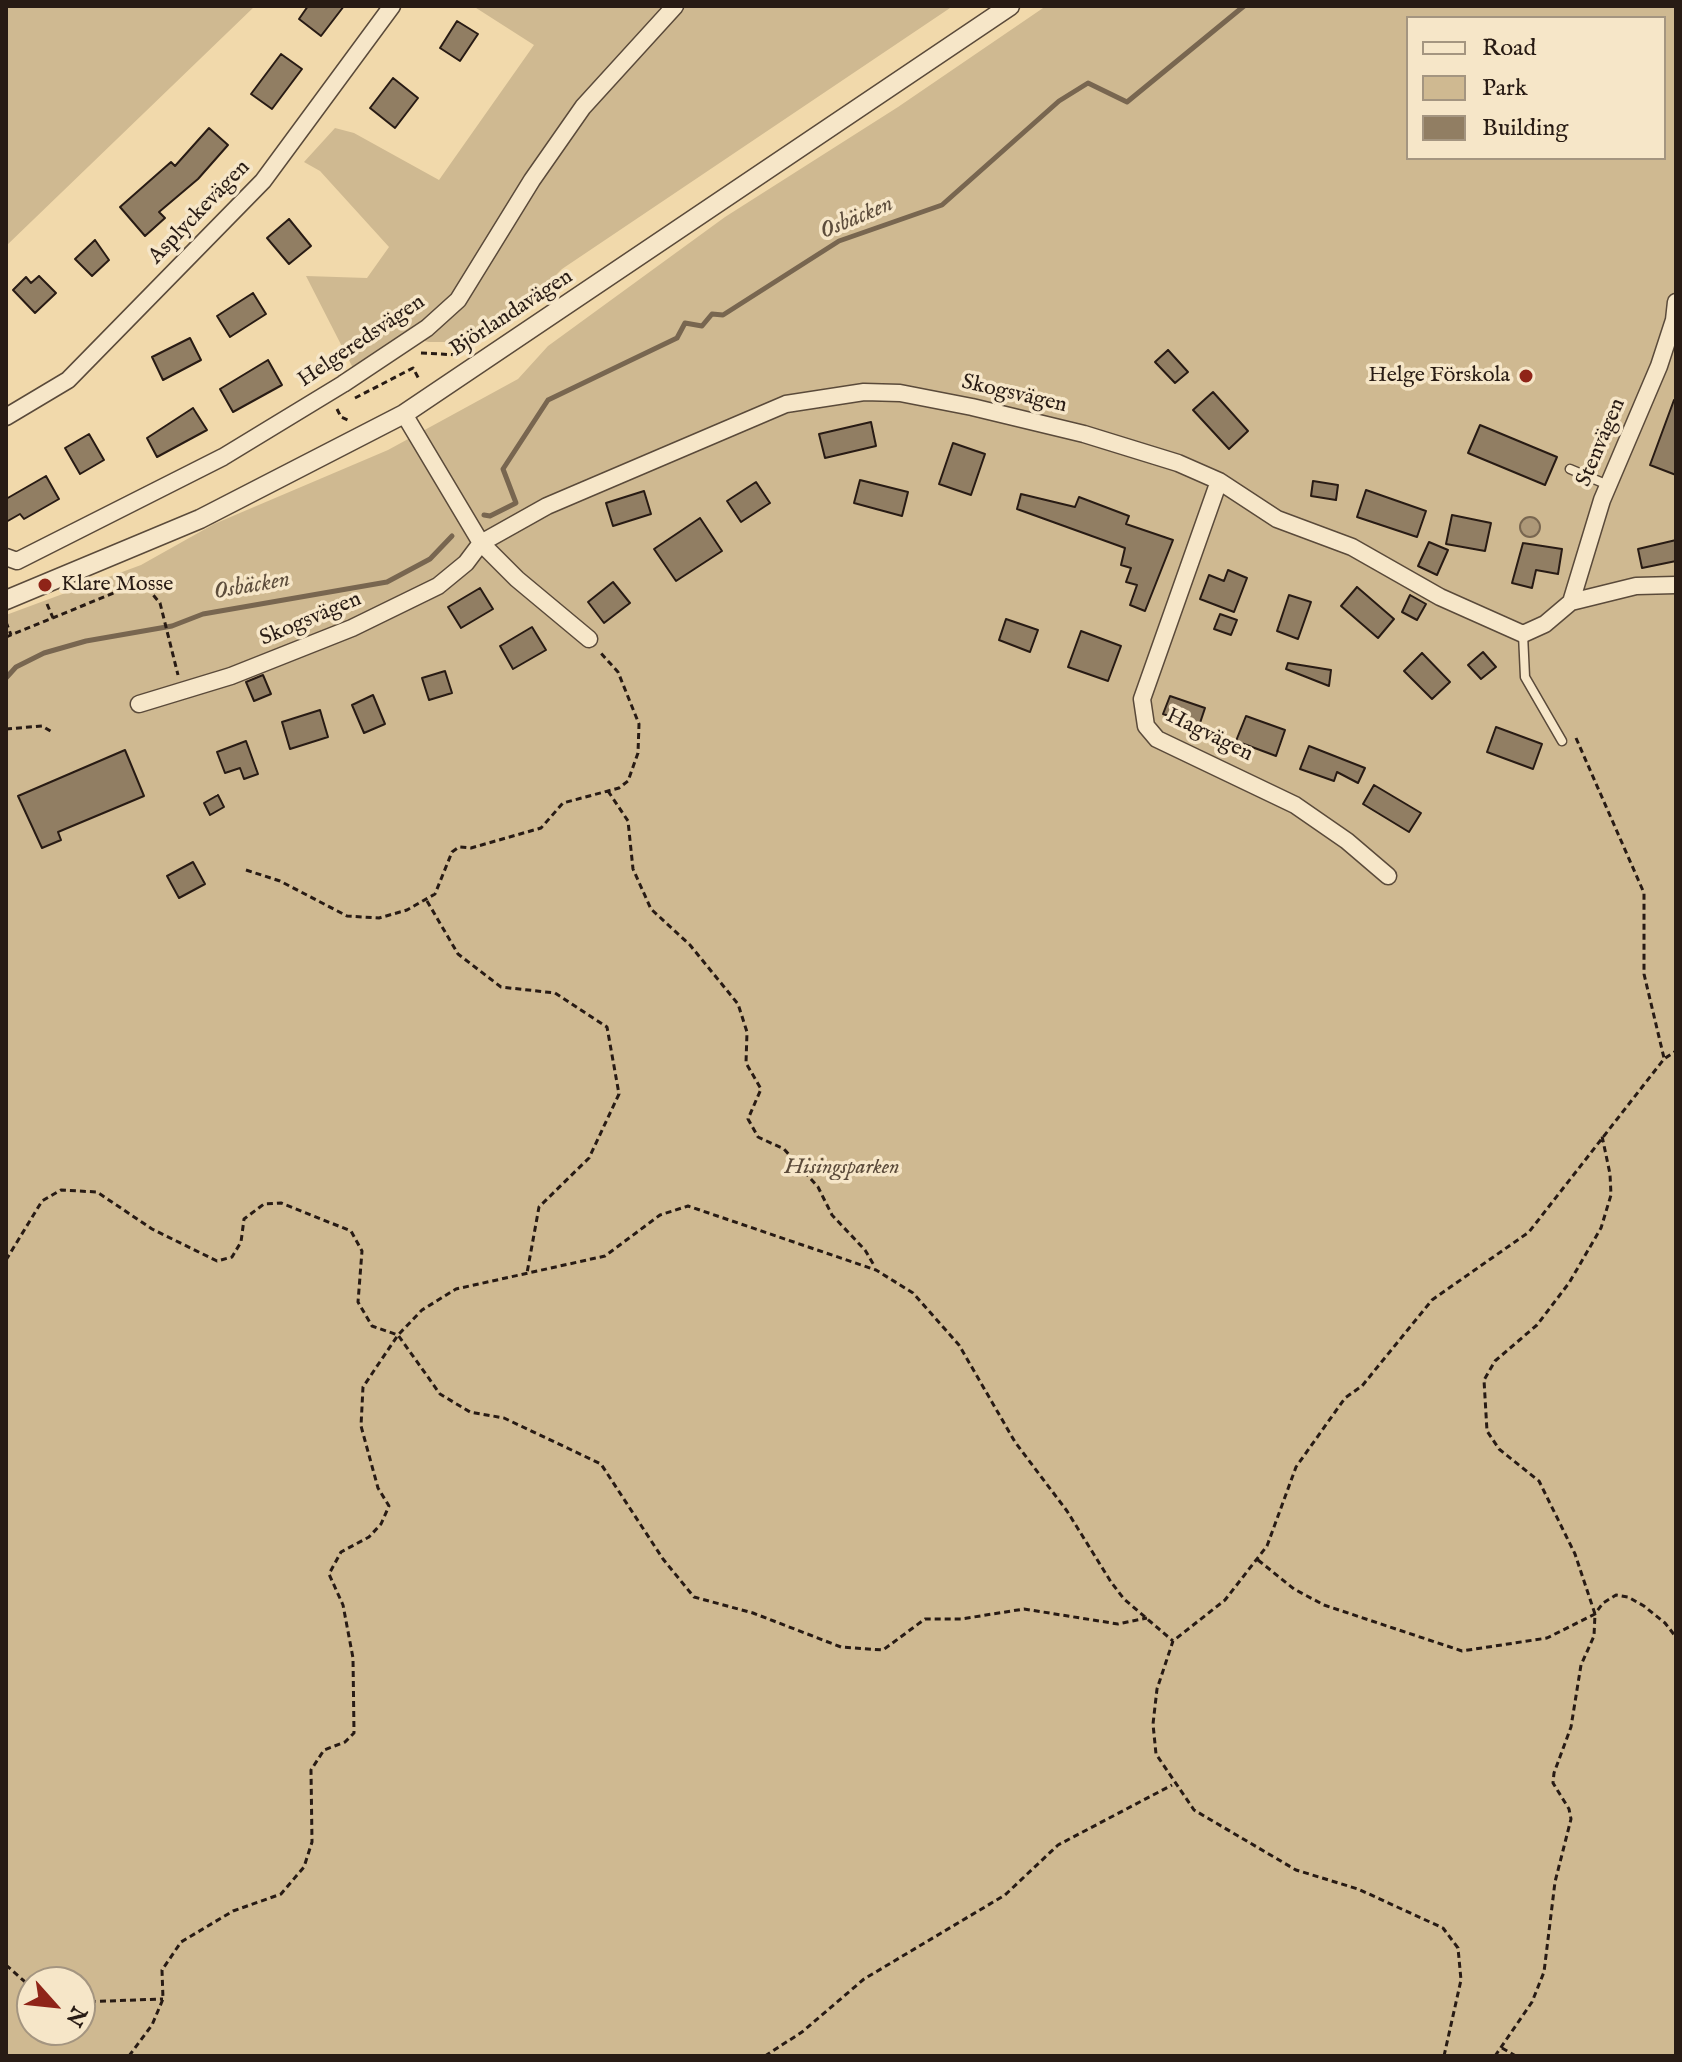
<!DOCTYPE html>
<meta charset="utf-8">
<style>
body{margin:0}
#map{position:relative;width:1682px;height:2062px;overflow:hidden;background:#f1d9ab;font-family:"IM FELL English",serif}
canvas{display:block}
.frame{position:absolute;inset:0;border:8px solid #281b14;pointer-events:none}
.legend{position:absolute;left:1406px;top:16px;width:260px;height:144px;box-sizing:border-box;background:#f6e6c8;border:2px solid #a49580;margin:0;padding:10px 14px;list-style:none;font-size:24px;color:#281b14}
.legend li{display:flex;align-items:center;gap:16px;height:40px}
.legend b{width:40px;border:2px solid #a49580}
.north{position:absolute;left:16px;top:1966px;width:80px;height:80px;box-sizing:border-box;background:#f6e6c8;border:2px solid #a49580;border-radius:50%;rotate:117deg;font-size:22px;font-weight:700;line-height:32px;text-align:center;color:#281b14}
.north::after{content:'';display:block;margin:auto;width:28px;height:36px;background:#8f2418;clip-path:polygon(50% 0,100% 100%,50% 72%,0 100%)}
</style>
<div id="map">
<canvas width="1682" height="2062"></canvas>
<div class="frame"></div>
<ul class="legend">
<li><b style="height:10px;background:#f6e6c8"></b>Road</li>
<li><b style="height:22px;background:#cfb991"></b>Park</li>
<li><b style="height:22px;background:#917e63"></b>Building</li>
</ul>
<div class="north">N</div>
</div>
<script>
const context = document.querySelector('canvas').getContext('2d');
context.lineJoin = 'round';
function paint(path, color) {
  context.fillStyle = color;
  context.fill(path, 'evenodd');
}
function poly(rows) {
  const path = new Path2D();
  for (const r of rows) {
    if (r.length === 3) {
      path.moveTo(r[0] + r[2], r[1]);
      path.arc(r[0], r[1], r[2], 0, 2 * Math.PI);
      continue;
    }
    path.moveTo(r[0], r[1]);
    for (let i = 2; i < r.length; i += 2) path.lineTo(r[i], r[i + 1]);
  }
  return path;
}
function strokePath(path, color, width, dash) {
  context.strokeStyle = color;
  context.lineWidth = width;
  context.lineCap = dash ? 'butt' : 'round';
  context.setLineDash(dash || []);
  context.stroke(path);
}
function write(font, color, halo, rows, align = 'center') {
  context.font = font + ' "IM FELL English",serif';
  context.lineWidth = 7;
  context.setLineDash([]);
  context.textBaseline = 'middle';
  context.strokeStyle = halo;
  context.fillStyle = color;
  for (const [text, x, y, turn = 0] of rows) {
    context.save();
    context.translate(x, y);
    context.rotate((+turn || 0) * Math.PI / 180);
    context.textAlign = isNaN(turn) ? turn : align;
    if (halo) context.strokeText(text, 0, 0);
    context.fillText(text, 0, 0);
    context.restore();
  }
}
const green = poly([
 [6,6,255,6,6,246],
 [473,6,953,6,562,269,535,296,458,342,429,342,405,337,355,372,306,276,367,278,389,247,320,171,304,162,335,128,354,133,439,180,534,45],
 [1046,6,1676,6,1676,2056,6,2056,6,615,141,565,214,524,388,450,518,379,548,346,725,217,898,107],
 [1408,18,1664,18,1664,158,1408,158],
 [32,1982,80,1982,80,2030,32,2030]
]);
const water = poly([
 [1530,527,10]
]);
const stream = poly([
 [484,515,490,516,516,503,503,469,548,400,677,338,685,323,702,326,712,314,723,315,839,241,942,205,1059,101,1088,83,1127,102,1244,6],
 [6,678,16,667,44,653,86,641,172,626,203,614,387,582,430,559,452,536]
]);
const building = poly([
 [308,6,344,6,321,36,299,19,308,6],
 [457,21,478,34,460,61,440,48,457,21],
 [281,54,302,69,272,109,251,94,281,54],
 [393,78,418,98,395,128,370,108,393,78],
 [209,128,228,145,198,179,159,212,165,218,145,236,120,207,171,162,175,166,209,128],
 [289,219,311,246,289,264,267,238,289,219],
 [95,240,109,260,92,276,75,259,95,240],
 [39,276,56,293,35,313,13,290,26,277,31,283,39,276],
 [253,293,266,314,230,337,217,316,253,293],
 [190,338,201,360,163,380,152,357,190,338],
 [1168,350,1188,372,1175,383,1155,362,1168,350],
 [268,360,282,385,233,412,220,389,268,360],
 [1213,392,1248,431,1229,449,1193,410,1213,392],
 [1674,400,1676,400,1676,475,1650,465,1674,400],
 [193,408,207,430,157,457,147,438,193,408],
 [871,422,876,446,825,458,819,434,871,422],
 [1480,425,1557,457,1545,485,1468,453,1480,425],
 [89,434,104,460,80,474,65,448,89,434],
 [953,443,985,454,971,495,939,484,953,443],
 [46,476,59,499,24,519,20,514,6,522,6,499,46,476],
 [860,480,908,492,902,516,854,503,860,480],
 [1313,481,1338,485,1336,500,1311,496,1313,481],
 [756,482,770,503,741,522,727,501,756,482],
 [1366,490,1426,511,1417,537,1357,517,1366,490],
 [644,491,651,514,613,526,606,503,644,491],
 [1021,494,1075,507,1079,497,1129,516,1126,524,1173,540,1145,611,1130,605,1137,585,1126,582,1131,568,1121,565,1125,548,1017,509,1021,494],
 [1452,515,1491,523,1485,551,1446,544,1452,515],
 [700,518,722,551,676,581,654,549,700,518],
 [1676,540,1676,561,1642,568,1638,549,1676,540],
 [1429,542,1448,550,1437,575,1418,566,1429,542],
 [1523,543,1562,549,1558,574,1536,570,1532,588,1512,583,1523,543],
 [1228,570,1247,578,1234,612,1200,599,1209,575,1224,581,1228,570],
 [613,582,630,603,604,623,588,602,613,582],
 [1357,587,1394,619,1378,638,1341,606,1357,587],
 [480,588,493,609,461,628,448,607,480,588],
 [1289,595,1311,602,1298,639,1277,631,1289,595],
 [1410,595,1426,604,1417,620,1402,612,1410,595],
 [1220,614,1237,620,1231,635,1214,629,1220,614],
 [1006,619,1038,630,1030,652,999,640,1006,619],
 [532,627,546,650,513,669,500,646,532,627],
 [1081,631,1121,646,1108,681,1068,667,1081,631],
 [1483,652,1496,667,1481,679,1468,665,1483,652],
 [1422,653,1450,682,1432,699,1404,671,1422,653],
 [1288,663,1331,670,1329,686,1286,669,1288,663],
 [445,671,452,693,429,700,422,678,445,671],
 [263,675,271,694,254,701,246,682,263,675],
 [373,695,385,724,364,733,352,705,373,695],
 [1170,696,1205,708,1199,726,1163,714,1170,696],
 [320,710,328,737,290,749,282,722,320,710],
 [1246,716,1285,730,1276,756,1236,741,1246,716],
 [1496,727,1542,744,1533,769,1487,752,1496,727],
 [246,741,258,774,244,779,240,768,225,773,217,752,246,741],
 [1309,746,1365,768,1358,783,1337,772,1334,781,1300,769,1309,746],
 [125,750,144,796,58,832,61,840,42,848,18,796,125,750],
 [1374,785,1421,813,1409,832,1363,804,1374,785],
 [218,795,224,807,210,815,204,803,218,795],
 [193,862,205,884,179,898,167,876,193,862]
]);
const path = poly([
 [421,353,458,355],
 [355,398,413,368,420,381],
 [337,409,341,417,350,421],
 [47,604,53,618],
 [6,622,11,635],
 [6,637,126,588,148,589,160,603,178,675],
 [6,729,42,726,52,732],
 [1576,738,1644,893,1644,974,1664,1058],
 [608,791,628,821,633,869,651,909,690,945,738,1004,747,1032,746,1063,761,1089,748,1119,758,1137,784,1149,818,1187,832,1215,865,1250,875,1267],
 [246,870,280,881,347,916,379,918,407,910,435,894,452,852,459,847,471,848,541,828,563,803,619,788,628,781,638,753,639,724,618,672,599,651],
 [427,901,458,954,501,987,555,993,607,1027,619,1094,589,1158,539,1207,527,1273],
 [6,1260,42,1201,61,1190,97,1192,152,1229,217,1261,232,1257,241,1242,244,1219,264,1204,281,1203,351,1231,362,1251,358,1302,372,1326,398,1335,440,1394,470,1412,504,1418,601,1464,663,1559,694,1597,753,1613,841,1647,883,1650,925,1619,961,1619,1024,1609,1118,1624,1147,1618],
 [1258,1560,1294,1589,1324,1605,1462,1651,1547,1638,1595,1614,1603,1603,1616,1595,1628,1597,1644,1606,1665,1623,1676,1637],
 [6,1965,32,1988],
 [80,2002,163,1999],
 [1502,2048,1516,2056],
 [129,2056,152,2025,163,1999,162,1970,181,1942,233,1911,281,1894,304,1867,312,1842,311,1770,324,1750,345,1742,354,1733,353,1658,343,1605,329,1574,341,1552,369,1537,381,1524,389,1506,378,1488,361,1426,363,1387,398,1335,422,1310,456,1289,605,1256,660,1215,688,1206,876,1270,913,1293,959,1345,1015,1442,1067,1511,1111,1582,1124,1599,1173,1641],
 [765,2056,802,2032,864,1979,1005,1895,1058,1845,1172,1785],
 [1444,2056,1461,1980,1458,1948,1443,1928,1358,1889,1296,1870,1194,1810,1156,1754,1153,1724,1157,1689,1173,1641,1225,1600,1267,1546,1296,1467,1345,1398,1362,1386,1432,1300,1529,1232,1664,1059,1676,1051],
 [1495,2056,1532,2002,1544,1972,1555,1882,1571,1819,1569,1809,1553,1783,1554,1773,1571,1727,1581,1665,1594,1636,1595,1614,1575,1554,1539,1481,1499,1449,1487,1431,1484,1380,1495,1361,1537,1325,1569,1283,1601,1228,1611,1195,1610,1174,1602,1136]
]);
const service = poly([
 [1570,469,1608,485],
 [1523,634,1525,677,1562,741]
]);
const minor = poly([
 [404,414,481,543,517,579,589,639],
 [6,417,68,380,263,181,392,6],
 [1219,481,1142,699,1146,726,1157,739,1295,805,1347,841,1388,876],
 [6,557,17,561,223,457,343,384,427,328,458,300,532,180,583,107,675,6],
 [1571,602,1602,500,1659,366,1674,320,1676,302],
 [139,704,231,676,352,628,438,586,466,563,481,543,547,506,786,404,864,392,900,393,972,407,1084,434,1178,463,1219,481,1277,519,1352,547,1440,597,1523,634,1545,624,1571,602,1636,586,1676,585]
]);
const tertiary = poly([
 [6,600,200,519,404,414,1010,6]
]);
const markers = [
 [1526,376,8,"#8f2418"],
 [45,585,8,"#8f2418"]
];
const streetNames = [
 ["Asplyckevägen",200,213,-46],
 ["Björlandavägen",512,314,-33],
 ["Helgeredsvägen",362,342,-34],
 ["Skogsvägen",1014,395,13],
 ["Stenvägen",1602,443,-67],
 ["Skogsvägen",311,620,-23],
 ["Hagvägen",1209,736,26]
];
const poiNames = [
 ["Helge Förskola",1510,376],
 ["Klare Mosse",61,585,"left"]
];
const parkNames = [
 ["Hisingsparken",842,1168]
];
const waterNames = [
 ["Osbäcken",857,219,-23],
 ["Osbäcken",252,587,-10]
];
paint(green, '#cfb991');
paint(water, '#ad9878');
strokePath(water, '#786650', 2);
strokePath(stream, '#786650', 5);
paint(building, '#917e63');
strokePath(building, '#281b14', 2);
strokePath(service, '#5a4a3a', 11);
strokePath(minor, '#5a4a3a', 19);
strokePath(tertiary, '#5a4a3a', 21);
strokePath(path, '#281b14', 3, [6, 4]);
strokePath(service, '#f6e6c8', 8);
strokePath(minor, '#f6e6c8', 16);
strokePath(tertiary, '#f6e6c8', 18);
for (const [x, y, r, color] of markers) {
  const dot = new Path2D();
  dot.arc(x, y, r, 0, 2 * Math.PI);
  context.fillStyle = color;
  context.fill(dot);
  strokePath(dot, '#f6e6c8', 3);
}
write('22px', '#281b14', '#f6e6c8', streetNames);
write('22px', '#281b14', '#f6e6c8', poiNames, 'right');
write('italic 22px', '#5a4a3a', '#f6e6c8', parkNames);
write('italic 24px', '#5d4d3c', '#f6e6c8', waterNames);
</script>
